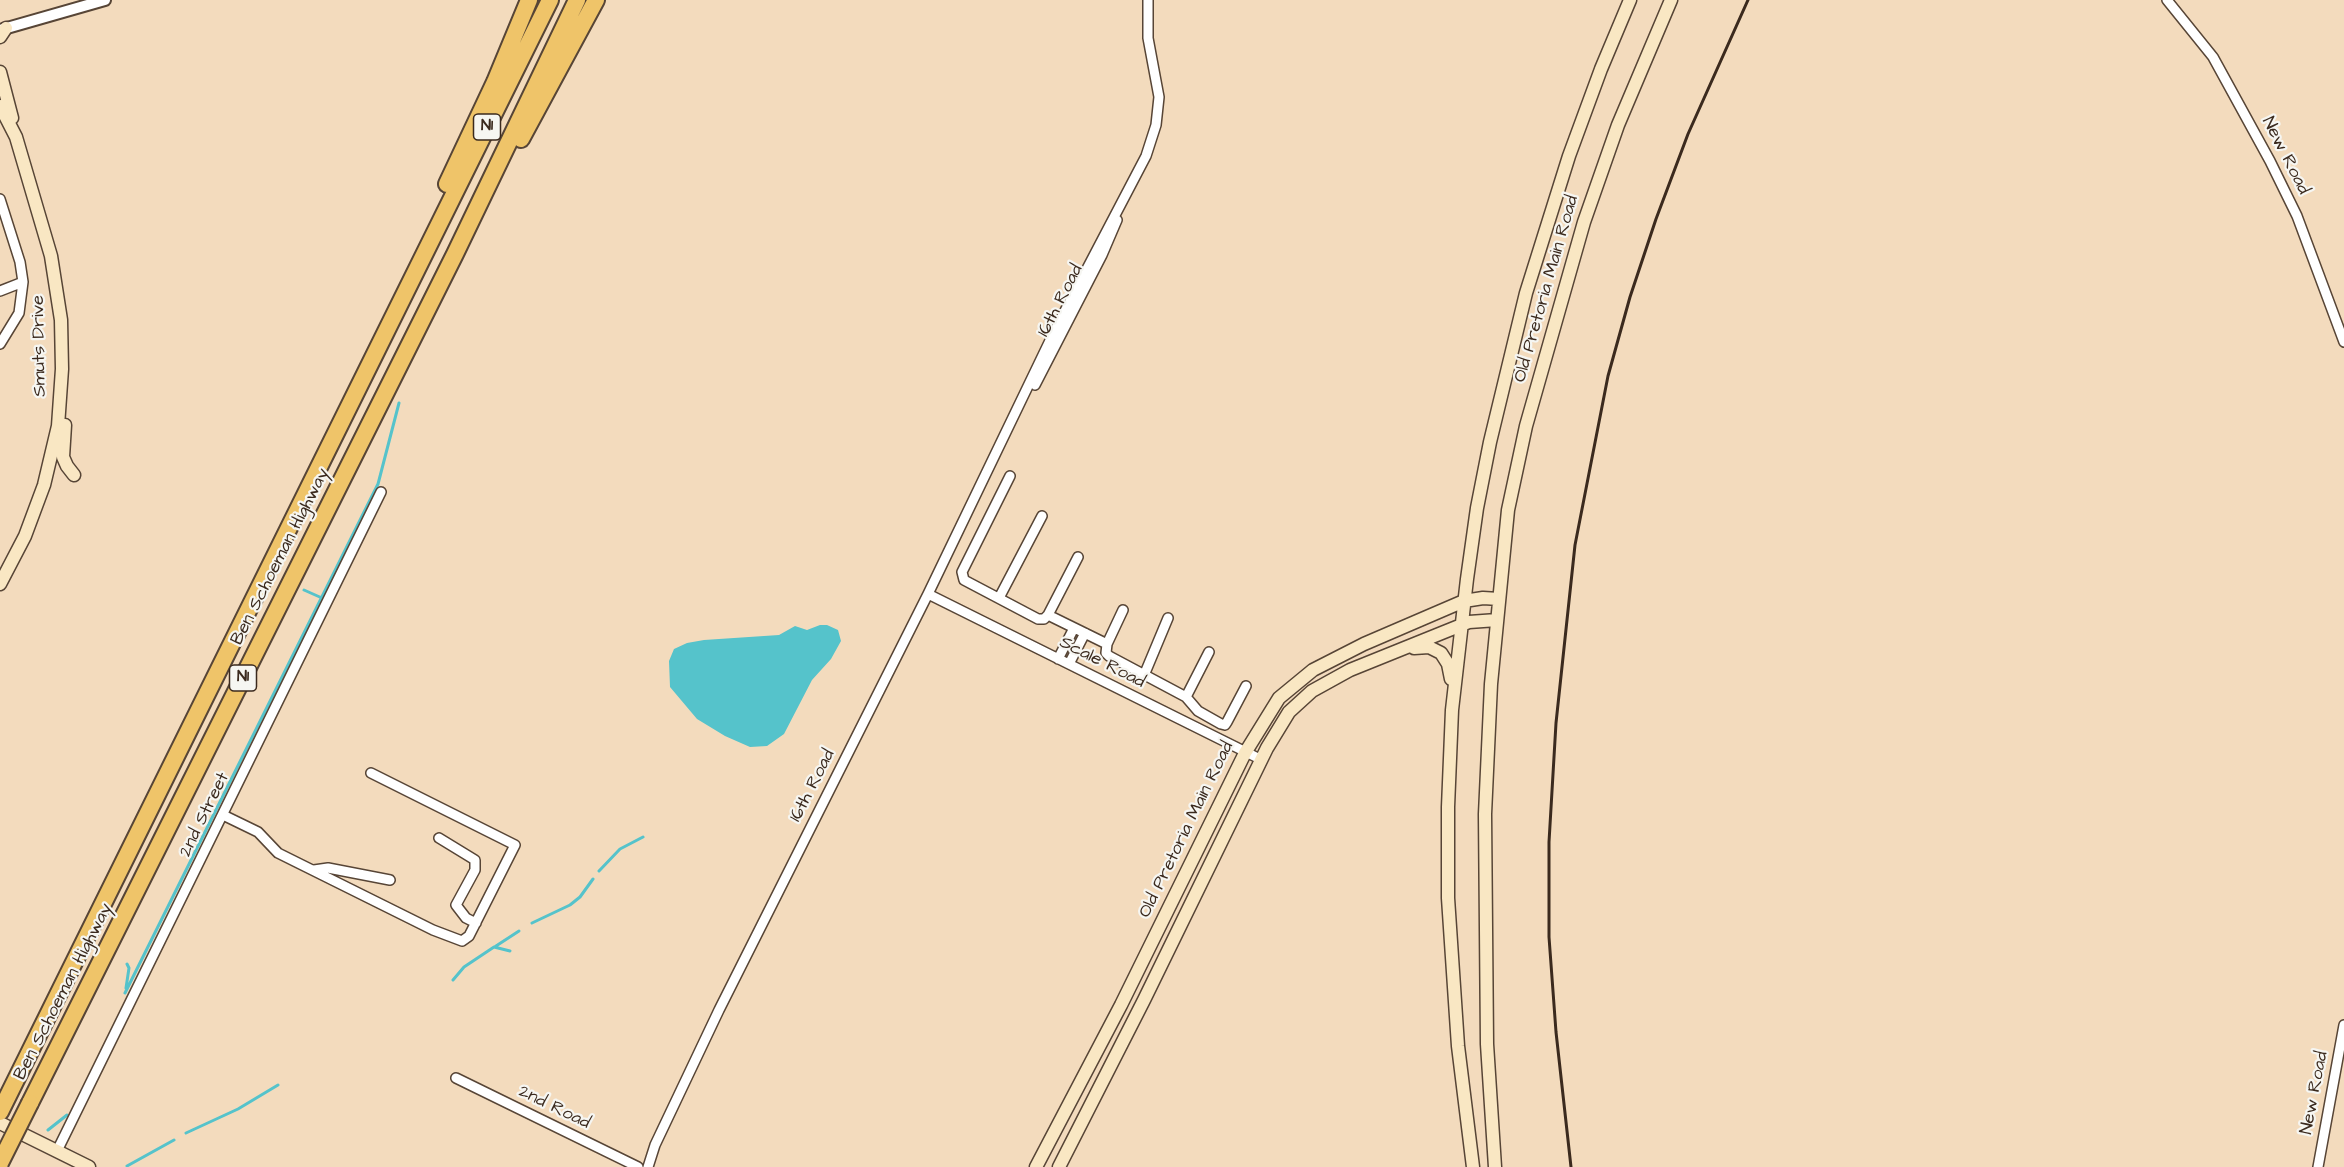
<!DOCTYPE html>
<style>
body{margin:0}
canvas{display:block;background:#f3dbbd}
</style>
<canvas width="2344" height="1167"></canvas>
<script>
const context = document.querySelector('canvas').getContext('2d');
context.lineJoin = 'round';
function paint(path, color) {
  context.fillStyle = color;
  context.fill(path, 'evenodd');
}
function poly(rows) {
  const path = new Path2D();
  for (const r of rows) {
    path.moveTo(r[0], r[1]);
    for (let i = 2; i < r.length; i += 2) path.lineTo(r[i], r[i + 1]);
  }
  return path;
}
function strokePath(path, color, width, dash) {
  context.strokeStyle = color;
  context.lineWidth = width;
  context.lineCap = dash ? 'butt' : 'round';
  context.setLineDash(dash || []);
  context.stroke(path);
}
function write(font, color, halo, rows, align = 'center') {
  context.font = font + ' "Architects Daughter",sans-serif';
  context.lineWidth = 4.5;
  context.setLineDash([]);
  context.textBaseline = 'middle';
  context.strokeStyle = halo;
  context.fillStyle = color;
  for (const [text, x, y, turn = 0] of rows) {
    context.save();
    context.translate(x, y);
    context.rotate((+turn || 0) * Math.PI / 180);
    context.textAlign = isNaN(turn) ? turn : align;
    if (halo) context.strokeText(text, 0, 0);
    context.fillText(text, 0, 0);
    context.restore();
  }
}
const water = poly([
 [820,625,827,625,838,630,841,641,831,659,812,680,784,734,767,746,750,747,725,736,697,719,670,687,669,661,674,649,687,643,704,640,779,635,795,626,807,630]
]);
const stream = poly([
 [304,590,322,598],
 [599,871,620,849,643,837],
 [532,923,570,905,580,897,593,879],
 [496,946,519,931],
 [453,980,464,967,494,947,510,951],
 [126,988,129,968,127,964],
 [125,993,378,484,399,403],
 [48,1130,67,1115],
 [186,1133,238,1109,278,1085],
 [127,1166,174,1140]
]);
const minor = poly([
 [2167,0,2213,57,2270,161,2297,216,2344,342],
 [0,199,20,262,23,282,19,313,0,344],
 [0,291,23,282],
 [1035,385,1102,255,1117,220],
 [1010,476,962,572,964,580,1038,619,1044,619,1048,615,1078,557],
 [928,594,1262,760],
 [999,598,1042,516],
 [1048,615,1107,644,1106,653,1109,656,1186,697,1198,711,1221,724,1225,725,1227,722,1246,686],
 [1107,644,1123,610],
 [1058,659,1074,628],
 [1069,664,1085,633],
 [1145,673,1168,618],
 [1186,697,1209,652],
 [223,815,258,832,278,853,433,930,462,941,469,936,515,845,371,773],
 [439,838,475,860,475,870,456,905,466,918,476,923],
 [314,870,328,868,390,880],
 [456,1078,638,1167],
 [57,1151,381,492],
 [648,1167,655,1145,719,1010,928,594,1056,328,1146,156,1156,125,1159,97,1148,38,1148,0],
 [2318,1167,2344,1025]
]);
const tertiary = poly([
 [0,30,105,0]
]);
const secondary = poly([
 [0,37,6,28],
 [0,72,12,118],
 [0,106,16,137,51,256,61,320,62,369,58,426,44,485,25,536,0,584],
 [65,425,63,457,67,466,74,475],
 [1414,648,1429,647,1441,653,1448,664,1451,679],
 [0,1123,89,1167],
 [1036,1167,1121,1005,1245,753,1279,698,1313,670,1364,644,1464,601,1483,598,1499,599],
 [1059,1167,1144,1000,1267,748,1289,712,1312,691,1350,670,1469,622,1497,620],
 [1473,1167,1458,1046,1448,898,1448,807,1452,710,1467,579,1477,508,1490,442,1526,293,1569,156,1601,69,1630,0],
 [1495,1167,1487,1044,1485,814,1491,684,1508,510,1526,426,1584,222,1618,125,1671,0]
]);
const motorway = poly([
 [521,139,596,0],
 [447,184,495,82,529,0],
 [30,1103,455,254,577,0],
 [0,1112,550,0]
]);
const rail = poly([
 [1571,1167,1556,1032,1549,937,1549,842,1556,723,1575,545,1608,376,1630,297,1656,219,1688,134,1748,0]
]);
const motorwayBridge = poly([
 [0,1163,30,1103]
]);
const shields = [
 [487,127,27],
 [243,678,27]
];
const shieldNames = [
 ["N1",487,127],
 ["N1",243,678]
];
const streetNames = [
 ["New Road",2285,156,63],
 ["Old Pretoria Main Road",1547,289,-74],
 ["16th Road",1061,301,-63],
 ["Smuts Drive",40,346,-91],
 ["Ben Schoeman Highway",281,557,-63],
 ["Scale Road",1102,663,27],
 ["16th Road",813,786,-63],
 ["2nd Street",205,815,-64],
 ["Old Pretoria Main Road",1187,830,-64],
 ["Ben Schoeman Highway",64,992,-63],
 ["New Road",2315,1093,-79],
 ["2nd Road",554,1108,26]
];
paint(water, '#55c3cb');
strokePath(stream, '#55c3cb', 3);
strokePath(minor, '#574536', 12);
strokePath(tertiary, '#574536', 14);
strokePath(secondary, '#574536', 15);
strokePath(motorway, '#574536', 20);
strokePath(minor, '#fff', 9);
strokePath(tertiary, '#fff', 10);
strokePath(secondary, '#f9e7c3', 12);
strokePath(motorway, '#efc469', 16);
strokePath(rail, '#3b2a1e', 3);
strokePath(motorwayBridge, '#574536', 20, []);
strokePath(motorwayBridge, '#efc469', 16);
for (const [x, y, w] of shields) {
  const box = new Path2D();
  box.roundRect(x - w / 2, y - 13, w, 26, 4.5);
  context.fillStyle = '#f6f6f2';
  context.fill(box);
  strokePath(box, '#3b2a1e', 1.5);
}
write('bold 16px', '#3b2a1e', null, shieldNames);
write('18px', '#3b2a1e', '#f6f6f2', streetNames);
</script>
